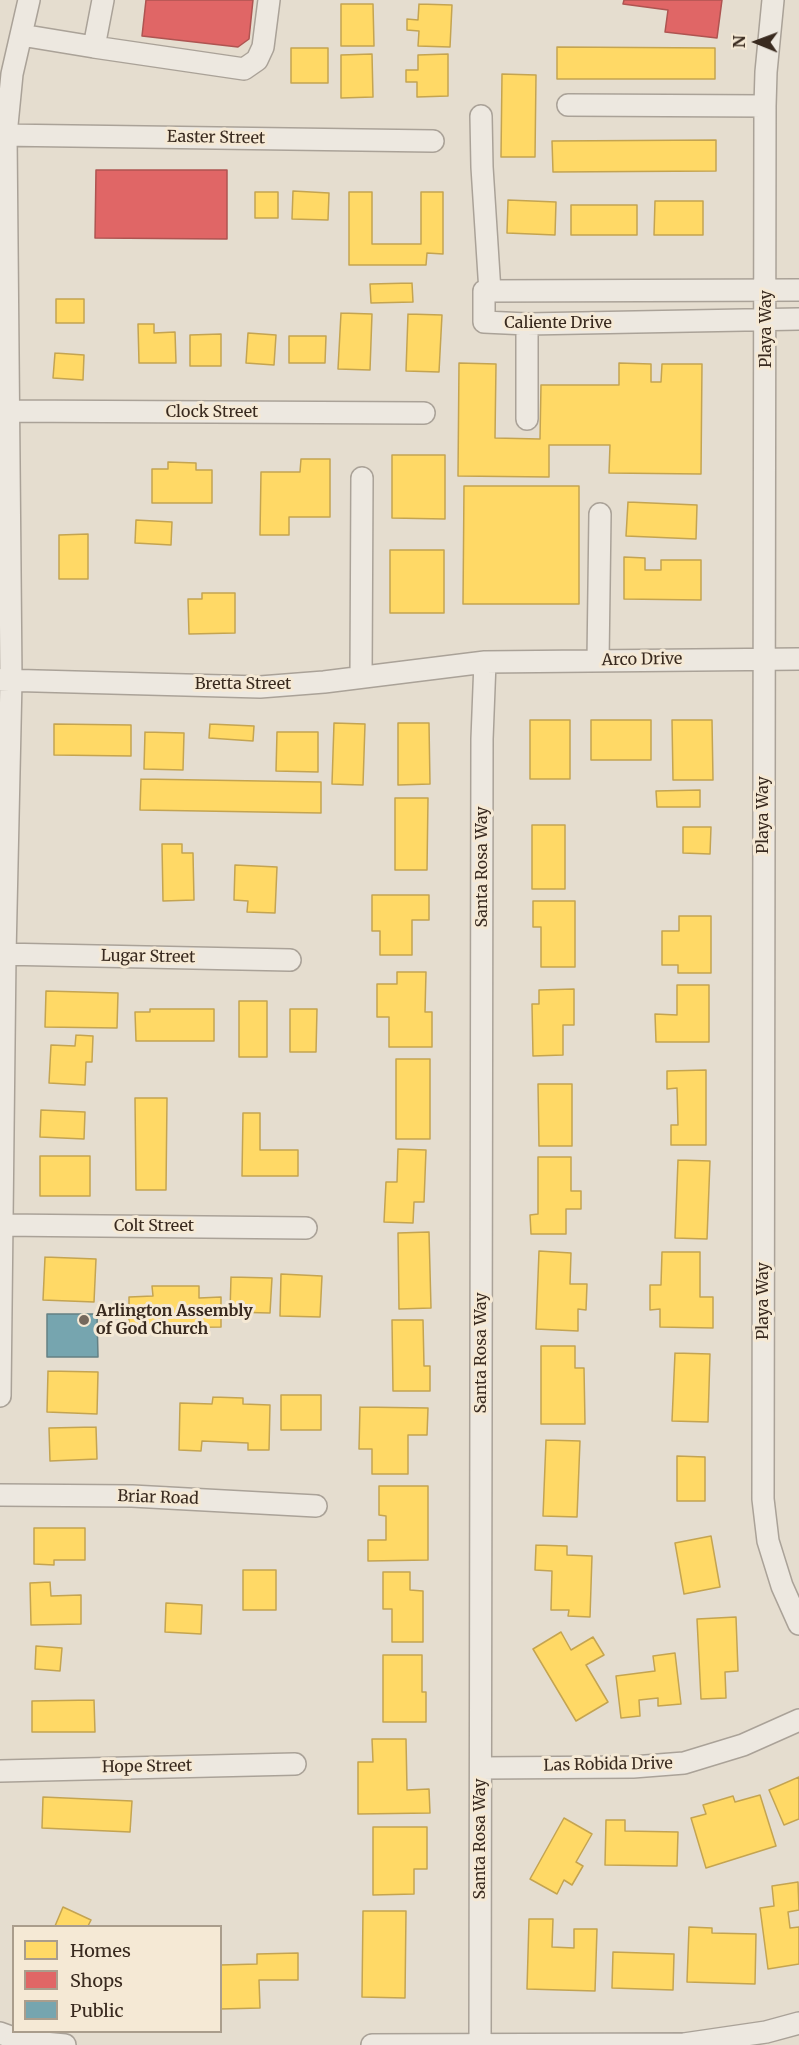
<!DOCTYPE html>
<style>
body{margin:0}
#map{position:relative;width:799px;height:2045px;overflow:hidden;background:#e5ddcf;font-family:Merriweather,serif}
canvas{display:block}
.legend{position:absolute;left:12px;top:1925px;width:210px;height:108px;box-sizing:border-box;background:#f5e9d5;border:2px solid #aa9d8c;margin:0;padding:8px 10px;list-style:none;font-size:18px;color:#392a1f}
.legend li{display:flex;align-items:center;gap:12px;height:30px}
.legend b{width:30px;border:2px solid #aa9d8c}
.north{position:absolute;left:727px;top:12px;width:60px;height:60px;-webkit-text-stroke:4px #f5e9d5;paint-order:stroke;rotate:271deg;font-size:16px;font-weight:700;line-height:24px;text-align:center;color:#392a1f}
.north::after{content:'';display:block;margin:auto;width:21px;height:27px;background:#392a1f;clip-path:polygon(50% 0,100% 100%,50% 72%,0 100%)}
</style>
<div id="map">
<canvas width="799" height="2045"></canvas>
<ul class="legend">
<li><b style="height:16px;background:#ffd966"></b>Homes</li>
<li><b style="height:16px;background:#e06666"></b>Shops</li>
<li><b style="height:16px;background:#76a5af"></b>Public</li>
</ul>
<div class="north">N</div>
</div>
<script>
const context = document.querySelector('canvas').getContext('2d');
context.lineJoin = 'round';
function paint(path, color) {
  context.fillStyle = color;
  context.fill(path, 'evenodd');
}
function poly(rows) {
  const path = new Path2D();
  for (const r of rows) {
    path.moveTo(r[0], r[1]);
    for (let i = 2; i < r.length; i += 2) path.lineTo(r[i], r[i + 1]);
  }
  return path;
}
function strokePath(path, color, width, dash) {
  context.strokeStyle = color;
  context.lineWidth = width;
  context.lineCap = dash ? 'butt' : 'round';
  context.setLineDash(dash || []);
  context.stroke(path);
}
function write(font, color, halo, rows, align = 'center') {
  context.font = font + ' Merriweather,serif';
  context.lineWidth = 6;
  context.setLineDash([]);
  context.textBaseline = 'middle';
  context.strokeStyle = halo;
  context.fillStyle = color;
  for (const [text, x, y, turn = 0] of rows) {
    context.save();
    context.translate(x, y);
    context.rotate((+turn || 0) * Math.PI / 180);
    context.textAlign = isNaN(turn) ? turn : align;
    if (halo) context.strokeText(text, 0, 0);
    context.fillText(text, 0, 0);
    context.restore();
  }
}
const homes = poly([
 [341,4,373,4,374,46,341,46,341,4],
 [419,4,452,5,450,47,418,46,419,31,407,30,407,19,418,20,419,4],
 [557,47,715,48,715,79,557,79,557,47],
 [291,48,328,48,328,83,291,83,291,48],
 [372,54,373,97,341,98,341,55,372,54],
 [448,54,448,96,417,97,417,82,406,82,406,70,418,70,418,55,448,54],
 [502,74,536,75,535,157,501,157,502,74],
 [716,140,716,171,553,172,552,141,716,140],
 [293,191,329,193,328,220,292,219,293,191],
 [255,192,278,192,278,218,255,218,255,192],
 [349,192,372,192,372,244,421,244,421,192,443,192,443,254,427,253,426,265,349,265,349,192],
 [508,200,556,202,555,235,507,233,508,200],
 [655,201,703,201,703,235,654,235,655,201],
 [571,205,637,205,637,235,571,235,571,205],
 [412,283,413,302,371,303,370,284,412,283],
 [56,299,84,299,84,323,56,323,56,299],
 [341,313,372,314,370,370,338,369,341,313],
 [408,314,442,315,439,372,406,371,408,314],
 [138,324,154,324,154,333,175,332,176,363,139,363,138,324],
 [248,333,276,335,274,365,246,363,248,333],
 [221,334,221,366,190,366,190,335,221,334],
 [289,336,326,336,325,363,289,363,289,336],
 [55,353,84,355,83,380,53,378,55,353],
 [459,363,496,364,495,438,540,439,541,385,619,385,619,363,651,364,651,382,661,382,662,364,702,364,701,474,609,473,610,445,549,445,549,477,458,476,459,363],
 [392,455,445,455,445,519,392,518,392,455],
 [301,459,330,459,330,517,289,517,289,535,260,535,261,472,300,472,301,459],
 [168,462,196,463,196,470,212,470,212,503,152,503,152,469,168,469,168,462],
 [464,486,579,486,579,604,463,604,464,486],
 [628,502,697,505,696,539,626,536,628,502],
 [136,520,172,522,171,545,135,543,136,520],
 [88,534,88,579,59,579,59,535,88,534],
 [390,550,444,550,444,613,390,613,390,550],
 [624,557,645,558,645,570,661,570,661,560,701,560,701,600,624,599,624,557],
 [202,593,235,593,235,633,189,634,188,599,202,599,202,593],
 [530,720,570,720,570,779,530,779,530,720],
 [591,720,651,720,651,760,591,760,591,720],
 [672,720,712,720,713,780,673,780,672,720],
 [334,723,365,724,363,785,332,784,334,723],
 [398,723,429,723,430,784,398,785,398,723],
 [54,724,131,725,131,756,54,755,54,724],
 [210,724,254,726,253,741,209,738,210,724],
 [145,732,184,733,183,770,144,769,145,732],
 [277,732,318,732,318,772,276,771,277,732],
 [141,779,321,782,321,813,140,810,141,779],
 [700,790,700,807,657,807,656,791,700,790],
 [395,798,428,798,427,870,395,870,395,798],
 [532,825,565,825,565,889,532,889,532,825],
 [683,827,711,827,710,854,683,853,683,827],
 [162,844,182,844,182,853,193,853,194,900,163,901,162,844],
 [235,865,277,867,275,913,247,912,248,901,234,900,235,865],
 [372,895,429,895,429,920,412,920,412,955,380,955,380,931,372,931,372,895],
 [533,901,575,901,575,967,541,967,541,927,533,927,533,901],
 [679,916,711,916,711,973,678,973,678,965,662,965,662,931,679,931,679,916],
 [397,972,426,972,425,1012,432,1012,432,1047,389,1047,389,1017,377,1017,377,984,397,984,397,972],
 [677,985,709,985,709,1042,656,1042,655,1014,677,1015,677,985],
 [574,989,574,1025,563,1025,563,1055,533,1056,532,1004,539,1004,539,990,574,989],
 [46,991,118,993,117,1028,45,1027,46,991],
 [239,1001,267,1001,267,1057,239,1057,239,1001],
 [150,1009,214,1009,214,1041,136,1041,135,1012,150,1012,150,1009],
 [290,1009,317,1009,316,1052,290,1052,290,1009],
 [76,1035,93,1036,92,1062,86,1062,85,1085,49,1083,51,1045,75,1046,76,1035],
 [396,1059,430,1059,430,1139,396,1139,396,1059],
 [706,1070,706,1145,671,1145,671,1125,678,1125,677,1088,667,1089,667,1071,706,1070],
 [538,1084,572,1084,572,1146,539,1146,538,1084],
 [135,1098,167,1098,166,1190,136,1190,135,1098],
 [41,1110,85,1112,84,1139,40,1137,41,1110],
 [243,1113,260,1113,260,1150,298,1150,298,1176,242,1176,243,1113],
 [398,1149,426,1150,424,1202,414,1202,413,1223,384,1222,386,1182,397,1182,398,1149],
 [40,1156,90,1156,90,1196,40,1196,40,1156],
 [538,1157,571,1157,571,1191,581,1191,581,1209,566,1209,566,1234,531,1234,530,1215,538,1214,538,1157],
 [678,1160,710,1161,707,1239,675,1238,678,1160],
 [429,1232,431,1308,399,1309,398,1233,429,1232],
 [539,1251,571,1253,570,1284,587,1284,586,1310,578,1309,578,1331,536,1329,539,1251],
 [662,1252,700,1252,700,1297,713,1297,713,1328,660,1327,660,1309,650,1310,650,1285,661,1285,662,1252],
 [45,1257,96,1259,94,1302,43,1300,45,1257],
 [281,1274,322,1276,320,1317,280,1316,281,1274],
 [231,1277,272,1278,270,1313,230,1312,231,1277],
 [152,1286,199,1286,199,1298,221,1297,221,1327,129,1328,129,1297,153,1296,152,1286],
 [392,1320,423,1320,424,1366,430,1366,430,1391,393,1391,392,1320],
 [541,1346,575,1346,575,1368,584,1368,585,1424,541,1424,541,1346],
 [675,1353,710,1354,708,1422,672,1421,675,1353],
 [48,1371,98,1372,97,1414,47,1412,48,1371],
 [281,1395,321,1395,321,1430,281,1430,281,1395],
 [213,1397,243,1398,243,1404,270,1405,269,1450,248,1450,248,1443,202,1441,201,1451,179,1450,180,1403,212,1404,213,1397],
 [360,1407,428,1408,427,1435,408,1435,408,1474,372,1474,372,1449,359,1449,360,1407],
 [96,1427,97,1459,50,1461,49,1428,96,1427],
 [546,1440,580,1441,577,1517,543,1516,546,1440],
 [677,1456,705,1457,705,1501,677,1501,677,1456],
 [379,1486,428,1486,428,1560,368,1561,368,1540,386,1540,386,1516,379,1515,379,1486],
 [34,1528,85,1528,85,1560,54,1560,54,1565,34,1564,34,1528],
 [711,1536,720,1587,684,1594,675,1543,711,1536],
 [536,1545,567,1546,567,1555,592,1556,590,1617,568,1616,569,1610,551,1610,552,1571,535,1570,536,1545],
 [243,1570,276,1570,276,1610,243,1610,243,1570],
 [383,1572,410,1572,410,1590,423,1591,423,1642,392,1642,392,1609,383,1609,383,1572],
 [50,1582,51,1596,81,1595,81,1624,31,1625,30,1583,50,1582],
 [166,1603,202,1605,201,1634,165,1632,166,1603],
 [736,1617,738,1671,725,1672,726,1698,701,1699,697,1619,736,1617],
 [561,1632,571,1650,593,1637,604,1655,586,1665,608,1702,576,1721,533,1649,561,1632],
 [36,1646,62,1648,60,1671,35,1669,36,1646],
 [675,1653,681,1704,658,1706,658,1698,639,1700,640,1716,621,1718,616,1676,655,1671,653,1656,675,1653],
 [383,1655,422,1655,422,1692,426,1692,426,1722,383,1722,383,1655],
 [94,1700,95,1732,32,1732,32,1701,94,1700],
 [372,1739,406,1739,407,1790,429,1789,430,1813,358,1814,358,1762,373,1762,372,1739],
 [799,1777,799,1819,784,1825,769,1790,799,1777],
 [760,1795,776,1846,706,1868,691,1818,706,1814,703,1805,733,1796,735,1802,760,1795],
 [43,1797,132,1801,130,1832,42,1828,43,1797],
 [564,1818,592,1834,576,1862,583,1866,572,1885,564,1880,557,1894,530,1879,564,1818],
 [606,1820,625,1820,625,1831,678,1832,677,1866,605,1865,606,1820],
 [373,1827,427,1827,427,1869,414,1869,414,1894,373,1895,373,1827],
 [798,1882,799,1910,788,1912,790,1928,799,1927,799,1964,768,1969,760,1908,774,1906,772,1886,798,1882],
 [63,1907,91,1920,88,1926,55,1926,63,1907],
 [363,1911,406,1911,405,1998,362,1997,363,1911],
 [529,1919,553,1919,552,1947,574,1948,574,1929,597,1929,595,1991,527,1989,529,1919],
 [689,1927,712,1928,712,1933,756,1934,755,1984,687,1982,689,1927],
 [613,1952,674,1954,673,1990,612,1988,613,1952],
 [298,1953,298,1980,259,1980,260,2008,220,2009,220,1965,257,1964,257,1954,298,1953]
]);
const shops = poly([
 [146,0,253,0,249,39,238,47,142,36,146,0],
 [624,0,722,0,717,38,665,32,668,10,623,4,624,0],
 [96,170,227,170,227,239,95,238,96,170]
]);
const public = poly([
 [47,1314,97,1314,98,1357,47,1357,47,1314]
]);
const minor = poly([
 [773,0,766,72,765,106,763,1499,768,1541,782,1586,799,1624],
 [21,35,94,47,103,0],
 [94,47,244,69,257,60,263,47,269,0],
 [568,105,765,106],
 [481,116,482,167,490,292],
 [0,135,433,141],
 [799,290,484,291,484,322,527,324,799,319],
 [527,324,527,419],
 [0,411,424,413],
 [598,661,600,514],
 [361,677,362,478],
 [0,680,260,687,324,682,485,662,799,659],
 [0,954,290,960],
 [0,1225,306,1228],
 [0,1396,5,955,11,680,6,135,12,74,29,0],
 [0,1495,132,1496,316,1506],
 [481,1768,633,1767,684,1763,743,1745,799,1720],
 [0,1771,295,1764],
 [0,2033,22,2041,65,2045],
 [480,2044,482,739,485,662],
 [372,2045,684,2044,766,2032,799,2023]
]);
const markers = [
 [84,1320,6,"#75695d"]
];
const streetNames = [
 ["Easter Street",216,138,1],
 ["Caliente Drive",558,323],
 ["Playa Way",766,329,-90],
 ["Clock Street",212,412],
 ["Arco Drive",642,660,-1],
 ["Bretta Street",243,684],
 ["Playa Way",763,815,-90],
 ["Santa Rosa Way",482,867,-90],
 ["Lugar Street",148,957,1],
 ["Colt Street",154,1226],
 ["Playa Way",763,1301,-90],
 ["Santa Rosa Way",481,1353,-90],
 ["Briar Road",158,1498,2],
 ["Las Robida Drive",608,1765,-1],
 ["Hope Street",147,1767,-1],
 ["Santa Rosa Way",480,1839,-90]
];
const poiNames = [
 ["Arlington Assembly",96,1311],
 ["of God Church",96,1329]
];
paint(homes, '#ffd966');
strokePath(homes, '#c4a451', 1.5);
paint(shops, '#e06666');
strokePath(shops, '#ae5451', 1.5);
paint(public, '#76a5af');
strokePath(public, '#648084', 1.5);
strokePath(minor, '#aaa298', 24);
strokePath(minor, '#ede8e0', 21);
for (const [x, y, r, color] of markers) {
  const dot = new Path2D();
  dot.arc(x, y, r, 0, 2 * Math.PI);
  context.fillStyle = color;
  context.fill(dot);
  strokePath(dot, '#f5e9d5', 2);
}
write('16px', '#392a1f', '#f5e9d5', streetNames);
write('bold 16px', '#392a1f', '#f5e9d5', poiNames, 'left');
</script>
